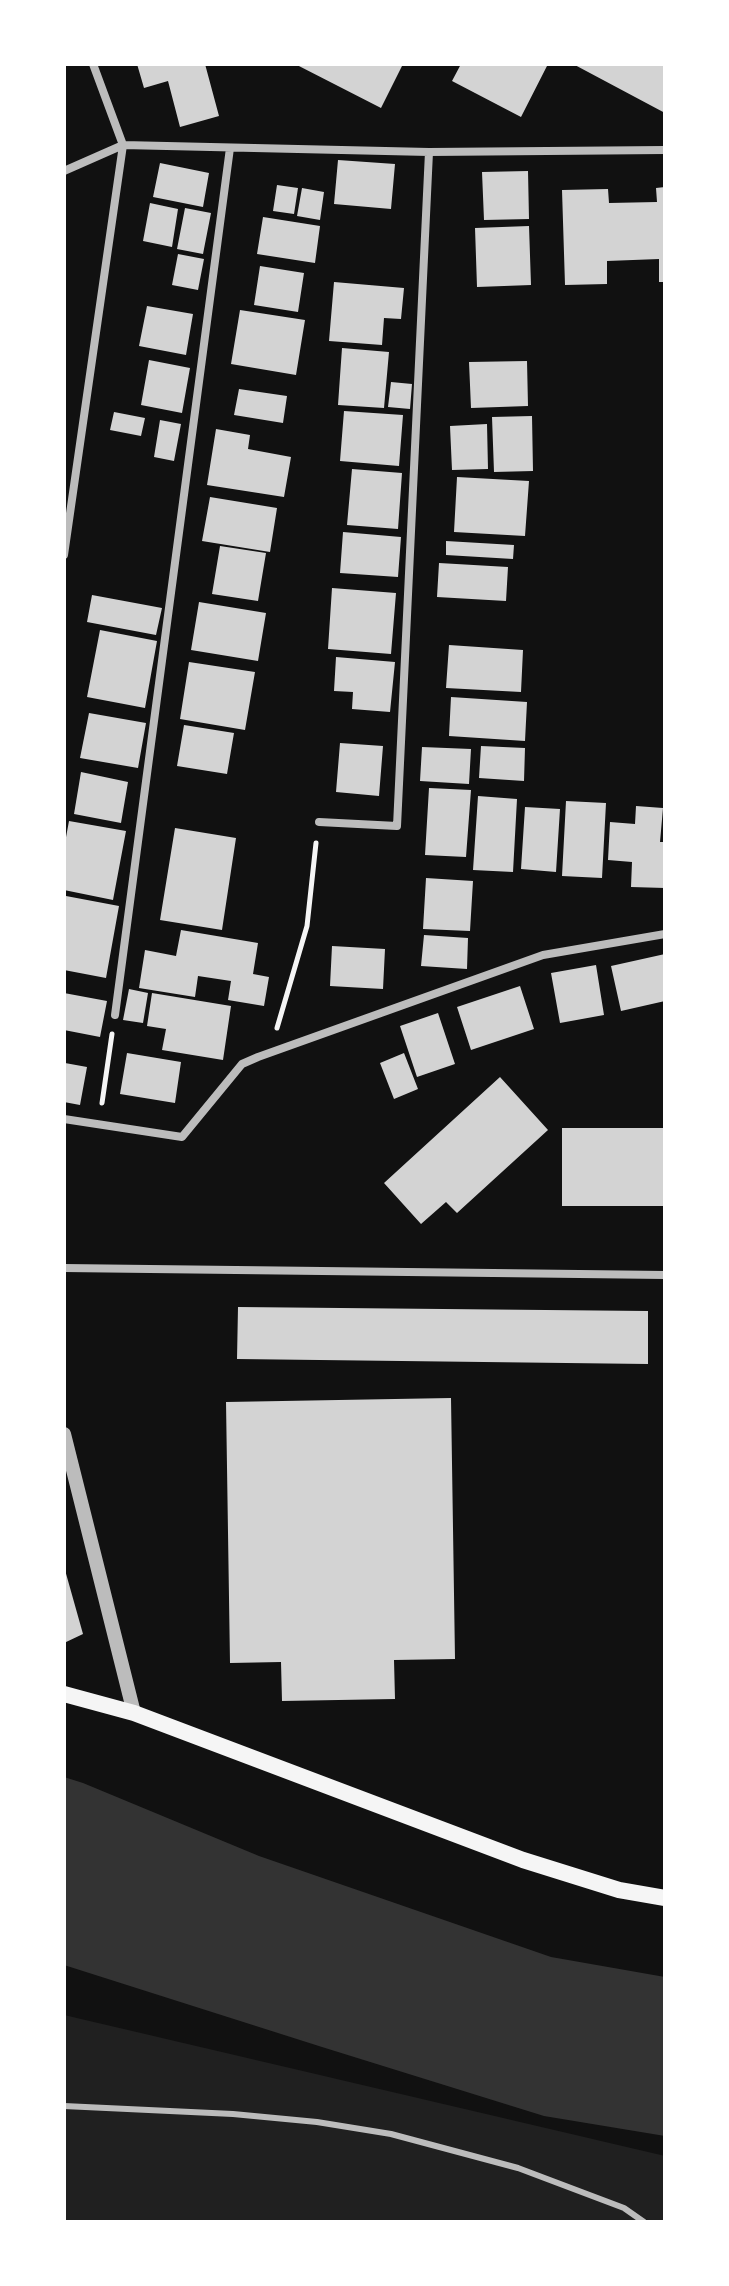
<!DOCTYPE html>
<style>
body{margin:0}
#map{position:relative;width:729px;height:2286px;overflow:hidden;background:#111;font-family:"Source Sans 3",sans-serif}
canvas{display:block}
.frame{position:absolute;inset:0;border:66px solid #fff;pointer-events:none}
</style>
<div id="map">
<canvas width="729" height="2286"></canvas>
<div class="frame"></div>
</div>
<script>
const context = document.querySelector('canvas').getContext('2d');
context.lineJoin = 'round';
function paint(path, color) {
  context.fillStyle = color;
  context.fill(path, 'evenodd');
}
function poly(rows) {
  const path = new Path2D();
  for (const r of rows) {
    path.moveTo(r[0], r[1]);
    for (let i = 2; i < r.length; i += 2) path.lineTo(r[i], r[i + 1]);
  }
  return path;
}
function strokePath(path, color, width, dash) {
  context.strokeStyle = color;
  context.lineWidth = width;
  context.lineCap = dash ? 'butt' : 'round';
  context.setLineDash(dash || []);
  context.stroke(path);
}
const green = poly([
 [64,2015,665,2156,665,2222,64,2222]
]);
const water = poly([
 [64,1777,83,1783,259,1856,551,1957,665,1977,665,2136,544,2116,322,2047,64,1965]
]);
const building = poly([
 [137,64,205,64,219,116,180,127,168,81,144,88],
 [295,64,403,64,381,108],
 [461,64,548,64,521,117,452,81],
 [573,64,665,64,665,113],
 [338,160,395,164,391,209,334,204],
 [160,163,209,173,203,207,153,197],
 [528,171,529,219,484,220,482,172],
 [277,185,298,188,294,214,273,211],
 [665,187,665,282,659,282,659,259,607,261,607,284,565,285,562,190,608,189,609,203,657,202,656,188],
 [302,188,324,192,320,220,297,216],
 [150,203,178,209,172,247,143,241],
 [185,208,211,213,203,254,177,249],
 [263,217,320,226,315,263,257,254],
 [529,226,531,285,477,287,475,228],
 [178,254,204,259,198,290,172,285],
 [260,266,304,273,298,312,254,305],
 [334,282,404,288,401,319,384,318,382,345,329,341],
 [147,306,193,314,186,355,139,346],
 [240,310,305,320,296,375,231,364],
 [342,348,389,352,384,408,338,405],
 [149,360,190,368,182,413,141,405],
 [527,361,528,406,471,408,469,362],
 [391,382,412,384,410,409,388,407],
 [239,389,287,396,283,423,234,415],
 [344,411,403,415,399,466,340,461],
 [114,412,145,418,141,436,110,430],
 [532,416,533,471,494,472,492,417],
 [160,420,181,424,174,461,154,457],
 [487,424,488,469,452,470,450,426],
 [216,429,250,435,248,449,291,457,284,497,207,485],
 [352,469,402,473,398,529,347,525],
 [457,477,529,481,525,536,454,532],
 [210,497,277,508,270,552,202,541],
 [343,532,401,537,398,577,340,573],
 [446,541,514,545,513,559,446,555],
 [220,546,266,553,258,601,212,594],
 [439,563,508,567,506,601,437,597],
 [332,588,396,593,391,654,328,649],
 [92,595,162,608,156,635,87,622],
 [199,602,266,613,258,661,191,650],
 [100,630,157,641,145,708,87,697],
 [449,645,523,650,521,692,446,688],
 [336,657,395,662,390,712,352,709,353,692,334,691],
 [189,662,255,672,245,730,180,719],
 [451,697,527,702,525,741,449,736],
 [89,713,146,723,138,768,80,758],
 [184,725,234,733,227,774,177,766],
 [340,743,383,746,379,796,336,792],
 [481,746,525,748,524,781,479,778],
 [422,747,471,749,469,784,420,781],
 [81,772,128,782,121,823,74,814],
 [429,788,471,790,466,857,425,855],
 [478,796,517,799,513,872,473,870],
 [566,801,606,803,602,878,562,876],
 [636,806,663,808,660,842,665,842,665,888,631,887,632,862,608,860,610,822,635,824],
 [525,807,560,809,556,872,521,869],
 [69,821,126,831,113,900,64,890,64,848],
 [175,828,236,838,222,930,160,920],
 [426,878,473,881,470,931,423,929],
 [66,896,119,906,106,978,64,970],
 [181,930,258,943,253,974,269,977,264,1006,228,1000,231,981,198,976,195,997,139,988,145,950,176,956],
 [424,935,468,938,467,969,421,966],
 [332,946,385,949,383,989,330,986],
 [665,954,665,1001,621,1011,611,966],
 [596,965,604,1015,560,1023,551,973],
 [520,986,534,1029,471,1050,457,1007],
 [129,989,148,993,143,1023,123,1020],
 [64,993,107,1001,100,1037,64,1030],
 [152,993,231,1006,223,1060,162,1050,166,1029,147,1026],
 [438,1013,455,1064,417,1077,400,1026],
 [127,1053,181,1062,175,1103,120,1094],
 [404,1053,418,1089,394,1099,380,1063],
 [65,1063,87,1067,80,1105,64,1102],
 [500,1077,548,1130,457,1213,446,1202,421,1224,384,1183],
 [562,1128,665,1128,665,1206,562,1206],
 [238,1307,648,1311,648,1364,237,1359],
 [451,1398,455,1659,394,1660,395,1699,282,1701,281,1662,230,1663,226,1402],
 [65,1570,83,1634,64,1643,64,1571]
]);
const path = poly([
 [277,1028,307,926,316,843],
 [102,1103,112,1034]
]);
const service = poly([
 [64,2106,233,2114,317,2122,391,2134,518,2168,624,2208,644,2222]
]);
const minor = poly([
 [429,152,665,150],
 [64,171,123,145,429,152,397,826,319,822],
 [64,555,123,145,93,64],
 [115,1015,230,148],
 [64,1119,182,1137,242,1064,258,1057,543,955,665,934],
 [64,1268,665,1275]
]);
const tertiary = poly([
 [64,1434,134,1713]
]);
const secondary = poly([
 [64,1694,134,1713,523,1860,619,1890,665,1898]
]);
paint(green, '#202020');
paint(water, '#333');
paint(building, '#d3d3d3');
strokePath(path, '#f5f5f5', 5);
strokePath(service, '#bcbcbc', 6);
strokePath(minor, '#bcbcbc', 8);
strokePath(tertiary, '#bcbcbc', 14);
strokePath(secondary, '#f5f5f5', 16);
</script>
